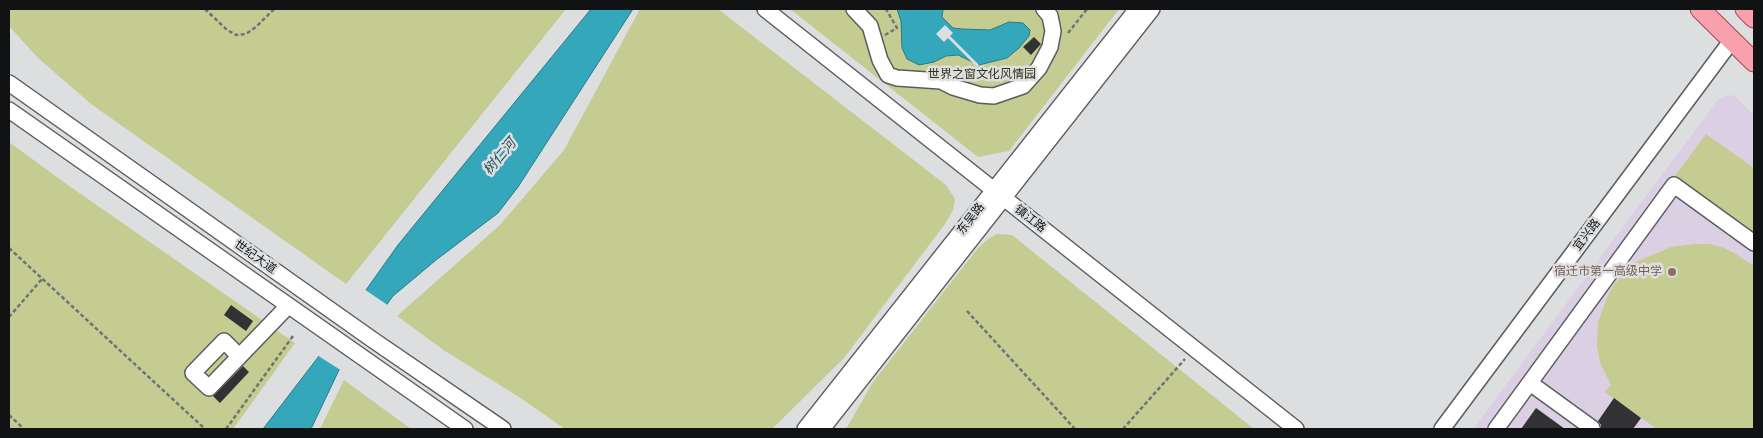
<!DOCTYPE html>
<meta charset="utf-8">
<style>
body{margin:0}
#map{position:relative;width:1763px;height:438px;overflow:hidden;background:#dcdee0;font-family:Manrope,sans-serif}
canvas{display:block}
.frame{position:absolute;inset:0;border:10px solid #111213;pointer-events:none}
</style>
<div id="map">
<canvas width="1763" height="438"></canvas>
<div class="frame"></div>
</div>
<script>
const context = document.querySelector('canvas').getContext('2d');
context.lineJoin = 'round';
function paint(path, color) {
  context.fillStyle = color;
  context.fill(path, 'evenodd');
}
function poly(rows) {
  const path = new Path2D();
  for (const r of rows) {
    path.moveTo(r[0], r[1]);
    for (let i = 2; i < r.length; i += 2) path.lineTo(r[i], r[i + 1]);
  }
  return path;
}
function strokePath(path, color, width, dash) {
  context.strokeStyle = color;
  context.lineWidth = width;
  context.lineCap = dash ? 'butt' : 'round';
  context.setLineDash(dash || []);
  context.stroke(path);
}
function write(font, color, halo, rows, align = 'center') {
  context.font = font + ' Manrope,"Noto Sans SC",sans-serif';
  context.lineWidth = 5;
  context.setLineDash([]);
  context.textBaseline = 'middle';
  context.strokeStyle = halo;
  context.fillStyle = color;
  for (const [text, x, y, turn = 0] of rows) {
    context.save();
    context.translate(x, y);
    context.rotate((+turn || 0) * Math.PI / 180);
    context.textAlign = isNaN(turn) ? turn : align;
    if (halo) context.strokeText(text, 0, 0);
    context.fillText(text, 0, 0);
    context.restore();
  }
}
const education = poly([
 [1728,95,1735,96,1754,115,1754,429,1473,429,1719,98]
]);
const green = poly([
 [9,9,566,9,346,284,91,104,37,57,9,26],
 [640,9,718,9,946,185,955,199,953,210,945,224,844,358,772,429,565,429,519,397,445,351,397,316,500,225,564,150],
 [790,9,1119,9,1009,151,978,157],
 [1706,134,1754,168,1754,239,1672,180],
 [9,142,65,183,295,343,233,429,9,429],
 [997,234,1012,235,1254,429,846,429,873,382,978,248,988,239],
 [1695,244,1709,244,1722,247,1734,253,1754,266,1754,429,1657,429,1605,392,1611,385,1600,363,1597,346,1598,322,1609,293,1616,282,1636,262,1671,247],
 [344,380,411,429,320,429]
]);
const water = poly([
 [591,9,633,9,518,187,498,213,436,260,393,296,339,370,311,429,263,429,319,356,398,245,591,9],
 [897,9,943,9,942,17,953,28,962,29,990,30,1009,22,1023,23,1030,30,1029,36,1019,48,1007,58,979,65,958,55,946,56,934,62,919,65,907,59,902,48,901,21,897,9]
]);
const pier = poly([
 [945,25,953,33,950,36,979,65,977,67,948,38,944,42,936,34],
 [364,289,389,306,342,371,317,355]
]);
const building = poly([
 [1034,37,1041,44,1031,55,1023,47],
 [231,305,253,321,246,331,224,315],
 [243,366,249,372,220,403,213,396],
 [1614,398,1641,418,1633,429,1601,429,1601,425,1598,421],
 [1536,408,1565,429,1521,429]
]);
const path = poly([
 [205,9,227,30,236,35,246,34,256,27,274,9],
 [1068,33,1087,9],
 [885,35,897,28,886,9],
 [9,248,205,429],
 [967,311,1075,429],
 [9,317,42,279],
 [9,415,24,429],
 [226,429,293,336],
 [1123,429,1185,359]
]);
const minor = poly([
 [765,9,1296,429],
 [854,9,870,26,880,60,888,75,897,78,941,81,953,87,980,95,994,96,1023,86,1039,68,1050,47,1053,31,1050,16,1044,9],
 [9,83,373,340,503,429],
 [9,110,465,429],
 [239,356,224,341,193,373,209,388,288,306],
 [1530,383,1592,428],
 [805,429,1137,9],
 [822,429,1152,9],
 [1442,429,1732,40],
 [1496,429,1674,185,1754,243]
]);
const major = poly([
 [1700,9,1754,62],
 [1745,9,1754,18]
]);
const markers = [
 [1672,272,5,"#8d6e63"]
];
const parkNames = [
 ["世界之窗文化风情园",982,75]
];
const streetNames = [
 ["东吴路",971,219,-52],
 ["镇江路",1030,219,38],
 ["宜兴路",1587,235,-53],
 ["世纪大道",255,257,35]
];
const educationNames = [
 ["宿迁市第一高级中学",1662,272]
];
const waterNames = [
 ["树仁河",500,157,-50]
];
paint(education, '#dbcfe3');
paint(green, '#c5cc91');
paint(water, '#34a7ba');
strokePath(water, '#2a7a88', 1);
paint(pier, '#dcdee0');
paint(building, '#323234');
strokePath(minor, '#5b5c5e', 18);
strokePath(major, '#a54753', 21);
strokePath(path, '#717274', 2.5, [4, 2.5]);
strokePath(minor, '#fff', 15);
strokePath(major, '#f8a1ad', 19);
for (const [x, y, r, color] of markers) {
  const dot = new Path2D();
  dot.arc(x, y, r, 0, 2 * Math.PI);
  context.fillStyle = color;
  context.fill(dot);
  strokePath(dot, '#dcdee0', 2);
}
write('12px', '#313412', '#dcdee0', parkNames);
write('12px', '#111213', '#dcdee0', streetNames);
write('12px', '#785e54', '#dcdee0', educationNames, 'right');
write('italic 14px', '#205058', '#dcdee0', waterNames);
</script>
